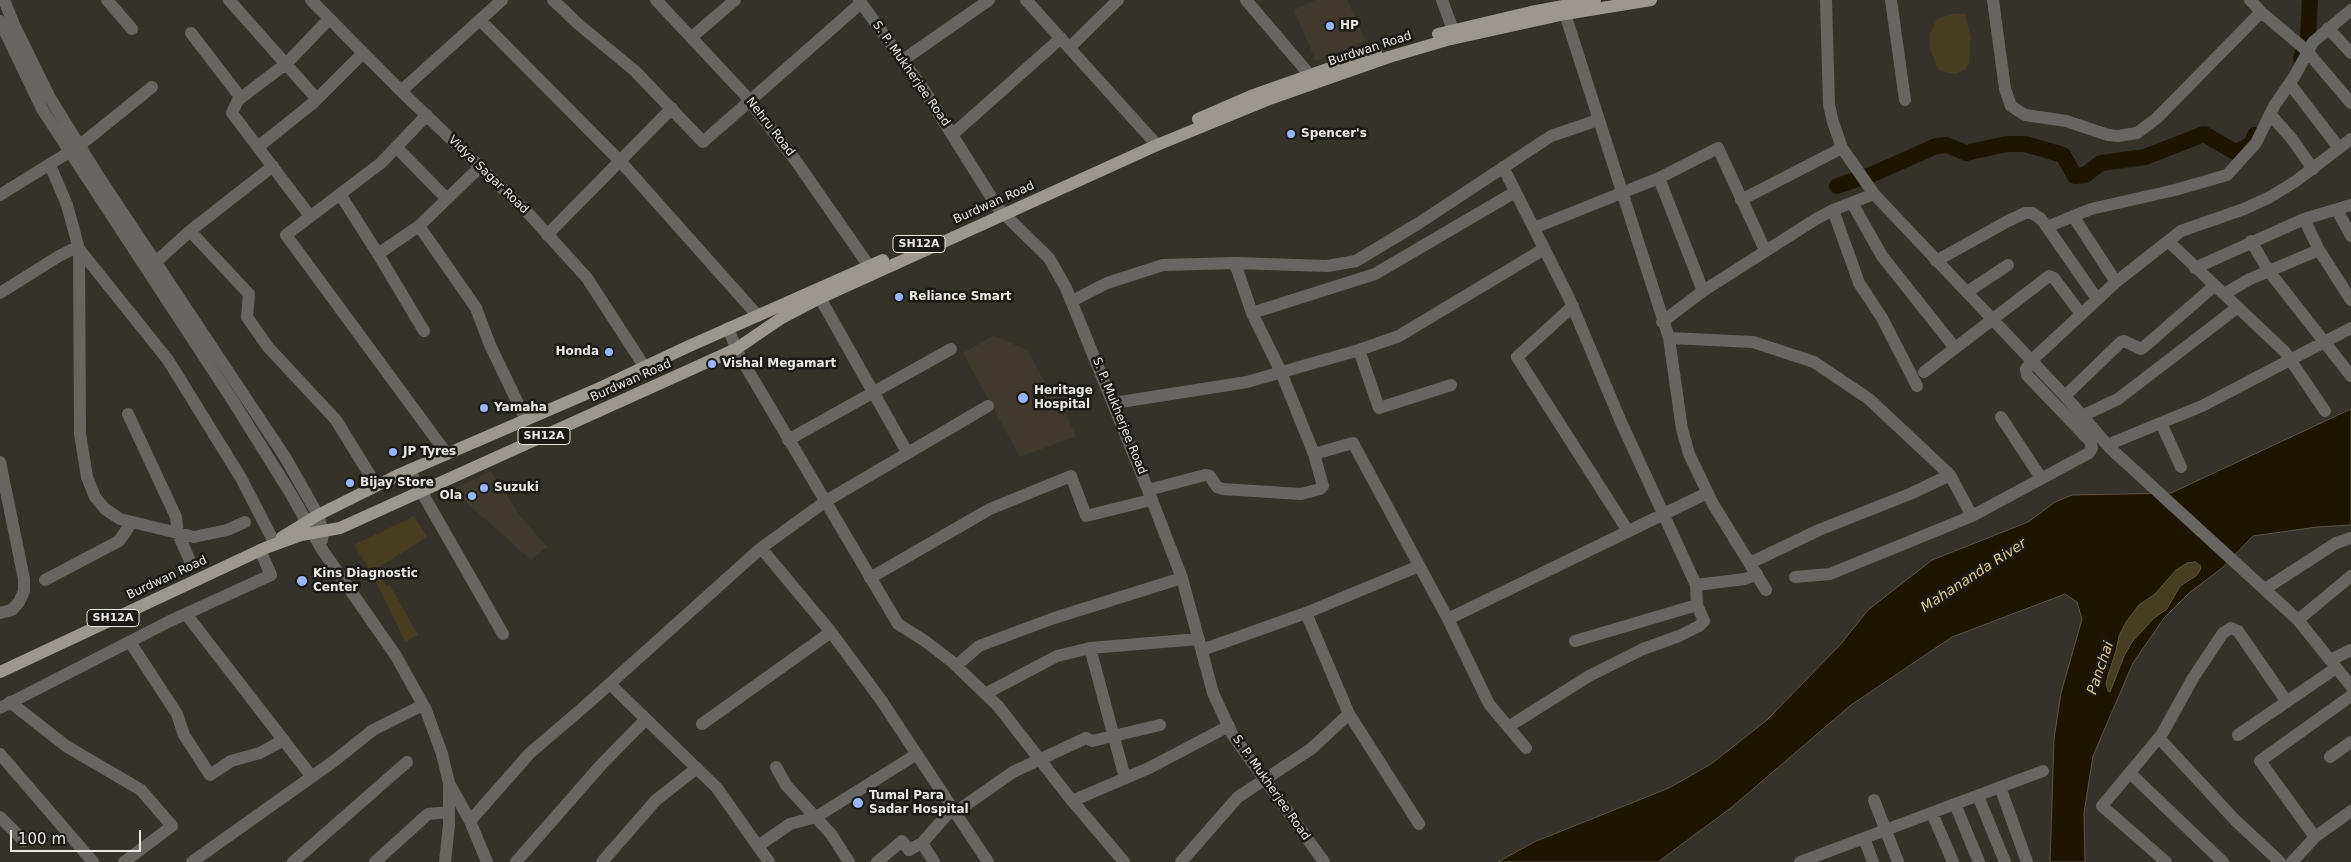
<!DOCTYPE html>
<style>
body{margin:0}
#map{position:relative;width:2351px;height:862px;overflow:hidden;background:#35322a;font-family:"DejaVu Sans",sans-serif}
canvas{display:block}
.scale{position:absolute;left:10px;top:830px;width:131px;height:22px;box-sizing:border-box;border:2px solid #ebe9e4;border-top:0;padding-left:6px;font-size:15px;line-height:18px;white-space:nowrap;color:#ebe9e4;-webkit-text-stroke:4px #1b1a16;paint-order:stroke}
</style>
<div id="map">
<canvas width="2351" height="862"></canvas>
<div class="scale">100 m</div>
</div>
<script>
const context = document.querySelector('canvas').getContext('2d');
context.lineJoin = 'round';
function paint(path, color) {
  context.fillStyle = color;
  context.fill(path, 'evenodd');
}
function poly(rows) {
  const path = new Path2D();
  for (const r of rows) {
    path.moveTo(r[0], r[1]);
    for (let i = 2; i < r.length; i += 2) path.lineTo(r[i], r[i + 1]);
  }
  return path;
}
function strokePath(path, color, width, dash) {
  context.strokeStyle = color;
  context.lineWidth = width;
  context.lineCap = dash ? 'butt' : 'round';
  context.setLineDash(dash || []);
  context.stroke(path);
}
function write(font, color, halo, rows, align = 'center') {
  context.font = font + ' "DejaVu Sans",sans-serif';
  context.lineWidth = 5;
  context.setLineDash([]);
  context.textBaseline = 'middle';
  context.strokeStyle = halo;
  context.fillStyle = color;
  for (const [text, x, y, turn = 0] of rows) {
    context.save();
    context.translate(x, y);
    context.rotate((+turn || 0) * Math.PI / 180);
    context.textAlign = isNaN(turn) ? turn : align;
    if (halo) context.strokeText(text, 0, 0);
    context.fillText(text, 0, 0);
    context.restore();
  }
}
const built = poly([
 [1315,0,1347,0,1366,41,1316,61,1294,10],
 [994,335,1028,351,1048,388,1053,386,1076,436,1020,457,963,353],
 [491,471,521,517,547,547,531,560,458,495,455,488]
]);
const green = poly([
 [1952,14,1965,14,1971,37,1969,63,1966,69,1956,74,1939,71,1930,49,1929,35,1937,19],
 [414,516,427,537,376,569,386,586,390,585,418,635,405,642,374,577,354,545],
 [2195,561,2201,566,2200,570,2196,576,2180,586,2167,609,2132,642,2110,692,2108,691,2106,684,2108,675,2116,651,2119,636,2126,622,2139,605,2155,593,2176,570,2187,563]
]);
const water = poly([
 [2351,409,2351,525,2317,527,2253,536,2222,568,2189,593,2164,618,2133,663,2093,756,2084,813,2085,862,2050,862,2054,739,2061,693,2082,619,2077,602,2065,594,1952,637,1851,705,1732,807,1658,862,1498,862,1534,842,1669,788,1711,764,1767,720,1840,645,1868,610,1932,560,2028,522,2055,502,2072,495,2171,493,2351,409],
 [2195,562,2201,566,2200,570,2196,576,2180,586,2167,609,2153,619,2132,642,2124,656,2110,692,2108,691,2106,684,2108,675,2116,651,2119,636,2126,622,2139,605,2155,594,2176,570,2187,563,2195,562]
]);
const river = poly([
 [2301,58,2308,39,2310,0],
 [1837,186,1873,174,1936,146,1947,145,1966,153,2006,144,2025,144,2063,155,2075,176,2085,175,2101,163,2145,157,2204,134,2235,152,2245,148,2252,143,2255,135]
]);
const minor = poly([
 [4,0,15,27,50,98,97,174,285,457,318,515,323,532,322,540],
 [107,0,132,29],
 [229,0,316,98],
 [311,0,401,91,530,215,587,278,644,366],
 [553,0,577,23,635,71,703,142,861,3],
 [656,0,745,95,796,161,869,266],
 [859,0,924,90,998,208,1049,258,1066,288,1148,490,1182,578,1213,693,1232,734,1324,862],
 [1026,0,1157,145],
 [1246,0,1309,74],
 [1442,0,1453,30],
 [1826,0,1829,105,1833,122,1842,148,1874,194,2065,396,2110,448,2298,620,2351,686],
 [1891,0,1905,100],
 [1993,0,2005,89,2011,106,2025,115,2066,121,2108,135,2118,136,2137,133,2157,118,2261,12],
 [2250,0,2261,12,2306,50,2351,103],
 [1565,14,1669,338,1682,429,1689,454,1713,504,1766,590],
 [480,20,620,161,758,316],
 [0,21,42,109,233,401,291,494,321,548,396,656,426,710,442,754,449,783,470,821,487,862],
 [2328,28,2351,53],
 [191,33,241,98],
 [692,37,735,0],
 [1070,47,1118,0],
 [903,60,989,0],
 [2290,84,2339,148],
 [401,91,502,0],
 [2270,114,2292,139,2313,169],
 [427,115,381,163,286,235,447,454],
 [953,134,1061,38],
 [258,147,313,103,363,53],
 [396,147,447,199],
 [50,165,67,205,79,249,80,434,87,477,95,497,105,509,120,519,194,537,227,530,245,522],
 [1503,167,1569,298,1621,422,1696,585],
 [1659,178,1703,291],
 [340,194,378,254,424,331],
 [0,195,79,146,152,87],
 [1741,200,1842,148],
 [1852,203,1882,256,1955,348],
 [1833,210,1859,283,1882,318,1917,386],
 [2337,210,2351,236],
 [310,216,232,113,238,100,287,63,329,19],
 [2073,216,2116,282],
 [2304,219,2319,250,2351,300],
 [419,226,476,308,490,345,526,420],
 [2047,227,2091,209,2175,190,2227,175,2256,143,2274,106,2294,77,2313,42,2351,10],
 [1534,228,1659,178,1718,148,1765,250],
 [190,231,249,294,247,317,268,347,336,420,376,485],
 [547,235,672,108],
 [2168,241,2285,352,2325,411],
 [2251,241,2268,270,2351,376],
 [378,254,419,226,480,167],
 [1936,261,2008,221,2025,213,2032,213,2041,219,2047,227,2097,299],
 [1235,263,1252,313,1281,372,1314,454,1353,443,1448,619,1489,704,1526,748],
 [149,268,190,231,273,166],
 [2195,268,2304,219,2351,205],
 [1967,292,2008,265],
 [0,293,59,256,71,250,79,249,168,360,241,478,274,542],
 [2224,294,2250,279,2319,250],
 [820,298,907,452],
 [1072,301,1107,283,1163,265,1235,263,1327,266,1356,261,1419,223,1551,136,1598,120],
 [1573,306,1517,357,1628,531],
 [1252,313,1375,274,1515,192],
 [1662,322,1703,291,1816,219,1833,210,1874,194],
 [728,328,739,355,898,624,925,641,951,661,998,706,1069,797,1124,862],
 [1669,338,1753,342,1814,362,1869,399,1950,475,1972,516],
 [1359,350,1379,408,1451,385],
 [1924,372,2049,276,2054,278,2081,314],
 [2065,396,2121,342,2124,341,2141,349,2144,347,2214,286],
 [1114,403,1247,382,1359,350,1399,336,1544,249],
 [128,414,176,517,178,534,191,563],
 [2082,416,2118,399,2238,307],
 [2001,417,2041,478],
 [2161,423,2181,467],
 [788,440,951,349],
 [2107,445,2202,406,2351,328],
 [0,462,24,579,24,591,19,602,12,610,0,613],
 [409,470,503,634],
 [1148,490,1205,475,1210,476,1217,487,1223,489,1301,494,1320,489,1323,486,1314,454],
 [761,548,831,632,881,700,988,862],
 [1750,563,1819,530,1910,494,1950,475],
 [1795,577,1830,574,1972,516,2089,453,2092,448,2090,441,2027,375,2026,369,2032,360,2116,282,2181,231,2244,209,2270,197,2296,181,2351,139],
 [870,578,990,509,1071,476,1086,516,1151,500],
 [45,580,119,541,132,522],
 [2265,589,2336,543,2351,538],
 [1306,613,1349,714,1419,824],
 [186,614,312,777],
 [1448,619,1707,493],
 [2298,620,2351,576],
 [1575,641,1697,605],
 [130,642,177,714,184,735,210,775,231,761,260,753,284,740],
 [1090,648,1125,778],
 [1202,650,1306,613,1419,566],
 [2330,660,2351,650],
 [956,666,979,646,1054,618,1182,578],
 [610,684,717,788,769,862],
 [985,694,1057,656,1090,648,1199,639],
 [2351,696,2260,761,2315,837,2351,811],
 [10,702,66,746,141,790,172,826,124,862],
 [0,708,170,621,271,575,260,550],
 [702,724,831,632],
 [1508,727,1589,676,1643,649,1679,636,1699,626,1704,621,1697,605,1696,585,1745,579,1757,574],
 [2238,735,2336,668],
 [2159,738,2235,820,2280,862],
 [0,754,93,862],
 [2330,757,2351,742],
 [776,767,786,785,831,834,849,862],
 [2130,773,2223,862],
 [2000,787,2027,862],
 [1978,796,2005,862],
 [1874,800,1898,862],
 [1072,801,1149,768,1229,726],
 [1955,804,1979,862],
 [956,812,1013,772,1086,738,1092,741,1160,725],
 [1932,813,1953,862],
 [0,817,24,841],
 [470,821,530,753,585,706,761,548,826,501,988,406],
 [1864,838,1873,862],
 [758,846,790,824,816,817,917,754],
 [192,862,334,761,373,730,423,705],
 [293,862,407,762],
 [375,862,428,814,449,812],
 [445,862,449,825,449,785],
 [516,862,601,765,646,719],
 [602,862,656,800,697,768],
 [877,862,902,841,909,850,922,843],
 [934,862,922,843,953,808],
 [1181,862,1238,797,1311,749,1349,714],
 [1800,862,2043,771],
 [2166,862,2102,806,2162,734,2193,678,2223,633,2231,628,2238,631,2287,702],
 [2292,862,2315,837]
]);
const major = poly([
 [1438,34,1531,12,1595,0],
 [1198,119,1251,96,1376,52],
 [282,537,318,515,398,475,602,387,687,347,883,260],
 [0,672,265,548,301,535,340,528,736,349,780,319,820,298,1157,145,1272,98,1389,57,1447,40,1565,14,1651,0]
]);
const markers = [
 [1330,26,5,"#97b6fd"],
 [1291,134,5,"#97b6fd"],
 [899,297,5,"#97b6fd"],
 [609,352,5,"#97b6fd"],
 [712,364,5,"#97b6fd"],
 [1023,398,6,"#97b6fd"],
 [484,408,5,"#97b6fd"],
 [393,452,5,"#97b6fd"],
 [350,483,5,"#97b6fd"],
 [484,488,5,"#97b6fd"],
 [472,496,5,"#97b6fd"],
 [302,581,6,"#97b6fd"],
 [858,803,6,"#97b6fd"]
];
const shields = [
 [919,244,52],
 [544,436,52],
 [113,618,52]
];
const shieldNames = [
 ["SH12A",919,244],
 ["SH12A",544,436],
 ["SH12A",113,618]
];
const poiNames = [
 ["HP",1340,26],
 ["Spencer's",1301,134],
 ["Reliance Smart",909,297],
 ["Honda",599,352,"right"],
 ["Vishal Megamart",722,364],
 ["Heritage",1034,391],
 ["Hospital",1034,405],
 ["Yamaha",494,408],
 ["JP Tyres",403,452],
 ["Bijay Store",360,483],
 ["Suzuki",494,488],
 ["Ola",462,496,"right"],
 ["Kins Diagnostic",313,574],
 ["Center",313,588],
 ["Tumal Para",869,796],
 ["Sadar Hospital",869,810]
];
const streetNames = [
 ["Burdwan Road",1370,49,-18],
 ["S. P. Mukherjee Road",911,74,55],
 ["Nehru Road",770,127,52],
 ["Vidya Sagar Road",488,175,44],
 ["Burdwan Road",994,203,-24],
 ["Burdwan Road",631,381,-24],
 ["S. P. Mukherjee Road",1119,416,68],
 ["Burdwan Road",167,578,-25],
 ["S. P. Mukherjee Road",1271,788,55]
];
const waterNames = [
 ["Mahananda River",1974,576,-33],
 ["Panchai",2101,668,-71]
];
paint(built, '#403a2c');
paint(green, '#483c21');
paint(water, '#1e1501');
strokePath(water, '#5c5545', 1);
strokePath(river, '#1e1501', 16);
strokePath(minor, '#686662', 12);
strokePath(major, '#9c9890', 12);
for (const [x, y, r, color] of markers) {
  const dot = new Path2D();
  dot.arc(x, y, r, 0, 2 * Math.PI);
  context.fillStyle = color;
  context.fill(dot);
  strokePath(dot, '#1b1a16', 2);
}
for (const [x, y, w] of shields) {
  const box = new Path2D();
  box.roundRect(x - w / 2, y - 8.5, w, 17, 4);
  context.fillStyle = '#1b1a16';
  context.fill(box);
  strokePath(box, '#ebe9e4', 1);
}
write('bold 11px', '#ebe9e4', null, shieldNames);
write('bold 12px', '#ebe9e4', '#1b1a16', poiNames, 'left');
write('12px', '#ebe9e4', '#1b1a16', streetNames);
write('italic 14px', '#e2c78e', '#1b1a16', waterNames);
</script>
